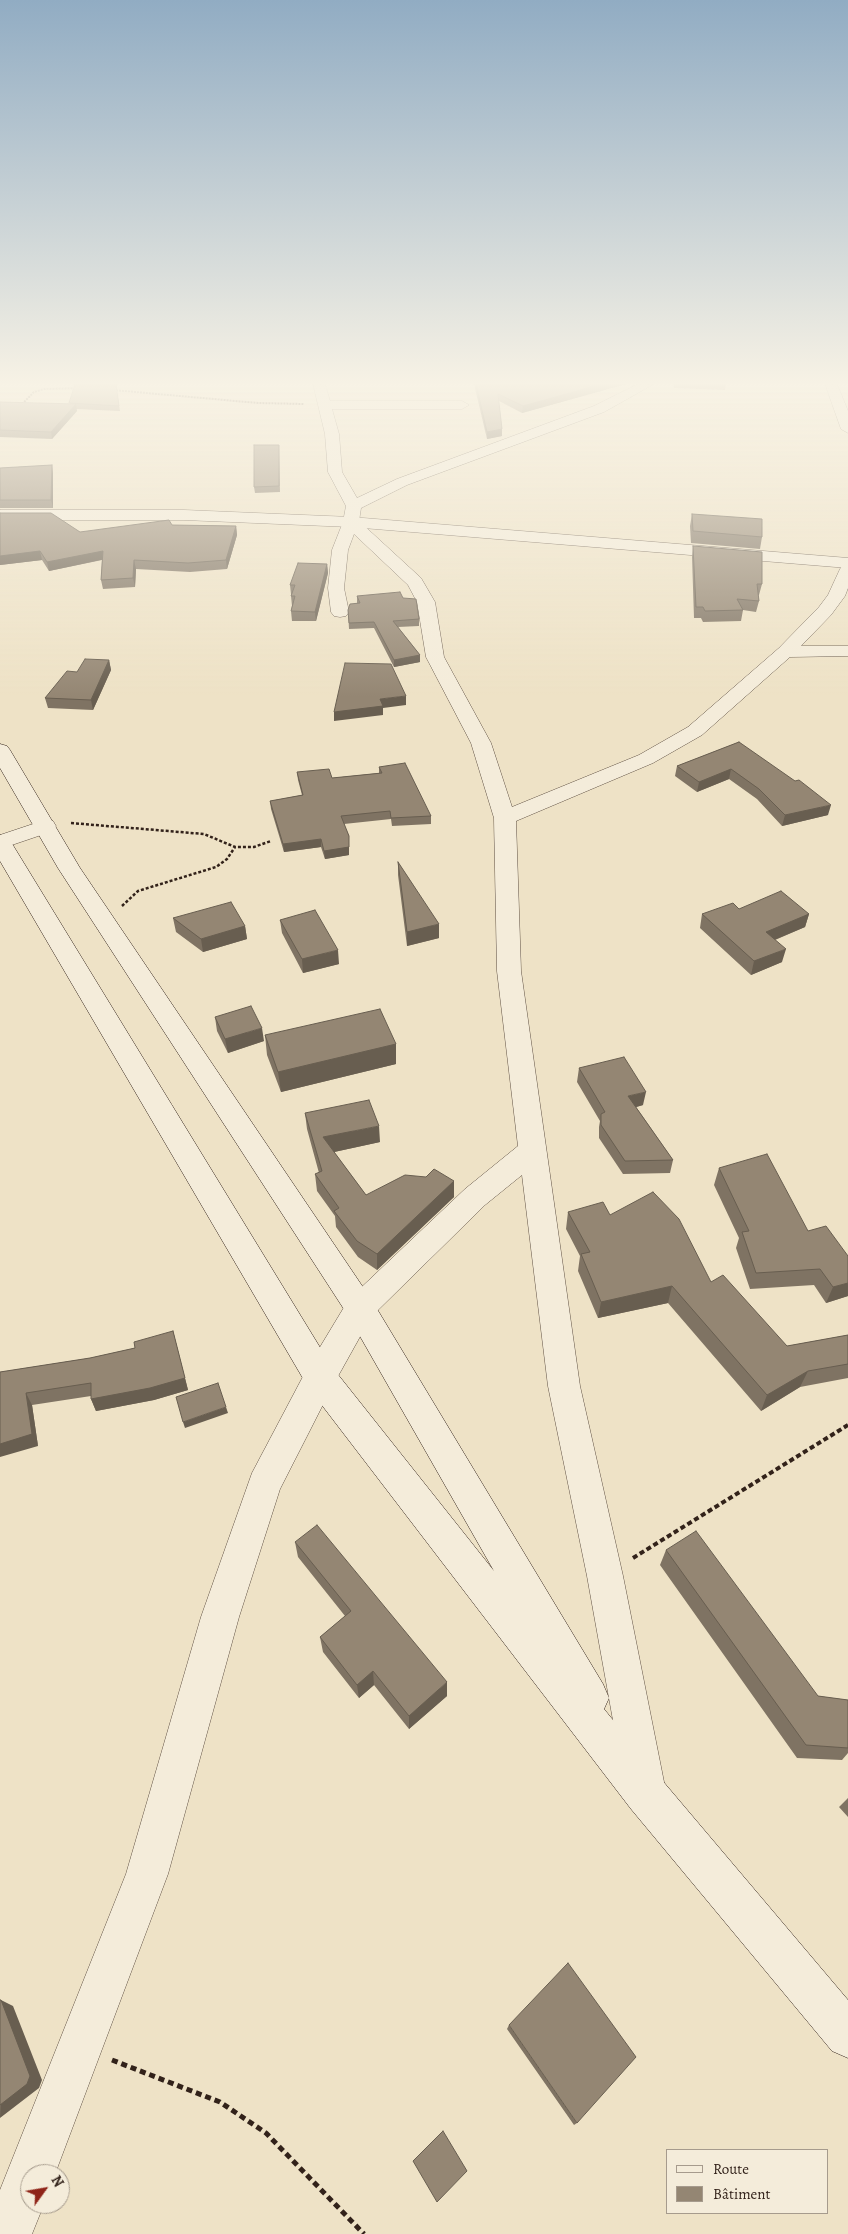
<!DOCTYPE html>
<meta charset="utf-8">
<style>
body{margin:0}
#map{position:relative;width:848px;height:2234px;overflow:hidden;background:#eee2c6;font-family:Alegreya,serif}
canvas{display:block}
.legend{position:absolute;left:666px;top:2149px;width:162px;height:65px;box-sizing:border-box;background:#f4ecda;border:1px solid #a69b8d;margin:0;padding:6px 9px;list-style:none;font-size:15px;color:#32221a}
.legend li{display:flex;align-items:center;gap:10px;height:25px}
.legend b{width:25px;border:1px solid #a69b8d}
.north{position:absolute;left:20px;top:2164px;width:50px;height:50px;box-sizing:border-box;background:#f4ecda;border:1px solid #a69b8d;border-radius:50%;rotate:58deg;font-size:14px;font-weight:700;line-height:20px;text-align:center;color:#32221a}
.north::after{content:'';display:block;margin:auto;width:18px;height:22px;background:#8f2418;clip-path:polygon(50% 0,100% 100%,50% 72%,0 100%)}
</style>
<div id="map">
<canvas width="848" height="2234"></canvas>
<ul class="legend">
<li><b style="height:6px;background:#f4ecda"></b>Route</li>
<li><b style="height:14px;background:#948673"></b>Bâtiment</li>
</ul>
<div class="north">N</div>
</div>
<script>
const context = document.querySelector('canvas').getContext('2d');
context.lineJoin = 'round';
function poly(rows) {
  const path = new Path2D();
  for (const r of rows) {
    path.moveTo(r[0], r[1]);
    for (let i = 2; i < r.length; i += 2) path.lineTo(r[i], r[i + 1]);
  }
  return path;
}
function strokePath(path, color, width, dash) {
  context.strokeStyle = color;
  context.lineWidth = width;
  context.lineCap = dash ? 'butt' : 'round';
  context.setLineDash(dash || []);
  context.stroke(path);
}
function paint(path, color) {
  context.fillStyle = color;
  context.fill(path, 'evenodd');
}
const pathFar3 = poly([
 [113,390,258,403,304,404],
 [22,404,34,392,44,389,77,388]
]);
const pathFar2 = poly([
 [71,823,204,834,235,847,254,847,271,841],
 [122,906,138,891,216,867,227,859,235,847]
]);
const pathFar1 = poly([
 [633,1558,848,1425]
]);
const path = poly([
 [112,2060,220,2102,266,2133,364,2234]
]);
const minor = poly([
 [313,384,325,384,330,401,462,401,469,405,462,409,332,409,339,434,342,472,357,498,397,479,594,406,638,384,654,384,604,412,407,485,361,508,359,521,421,578,435,602,444,657,491,743,512,807,639,755,688,727,779,648,819,607,828,595,840,569,842,566,848,564,848,588,845,596,831,615,801,646,848,646,848,656,790,657,702,735,653,763,516,821,521,971,580,1386,623,1576,665,1787,659,1801,645,1807,631,1801,625,1787,587,1576,548,1386,522,1175,485,1205,371,1317,332,1387,280,1489,239,1617,168,1874,55,2174,30,2174,30,2204,44,2204,32,2234,0,2234,0,2190,126,1874,201,1617,252,1473,308,1367,349,1299,465,1189,518,1146,497,971,494,818,471,743,426,657,417,602,408,585,354,534,348,550,344,588,349,612,346,616,340,617,334,616,331,612,328,588,332,550,343,522,346,506,328,472,325,434,313,384],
 [825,384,837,384,848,411,848,433,841,429,825,384],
 [45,820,53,821,56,826,53,831,0,849,0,835,45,820]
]);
const tertiary = poly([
 [0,510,184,510,351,517,848,558,848,568,351,527,184,520,0,520,0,510]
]);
const secondary = poly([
 [0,744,7,746,10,750,80,868,371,1299,603,1684,609,1698,604,1709,661,1779,848,2000,848,2058,832,2051,631,1809,308,1387,0,861,0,835,8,837,11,842,332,1367,494,1571,349,1317,58,868,0,768,0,744]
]);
const wall = poly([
 [116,384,120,411,76,409,77,411,52,439,0,437,0,402,69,404],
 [474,384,626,384,522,413,499,401,502,429,502,436,487,439],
 [673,384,726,384,725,390,674,388],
 [279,445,280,492,255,493,254,487],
 [52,465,53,474,53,508,0,508,0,468],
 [0,513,80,532,172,525,236,526,237,535,227,569,190,572,136,569,135,587,103,589,101,580,102,560,49,571,42,560,0,565,0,567],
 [692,514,762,537,760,549,691,543,690,526],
 [693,546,762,584,759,595,758,595,759,601,756,612,743,610,741,621,703,622,701,618,694,618,692,557],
 [327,564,328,573,316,621,292,621,291,611,292,606,291,596,292,594,291,594,290,585],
 [357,596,403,598,419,619,419,626,398,627,420,655,420,662,394,667,374,628,349,629,348,610,357,603],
 [109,660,111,670,93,710,48,708,45,698,77,672],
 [739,742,828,815,782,826,757,799,729,779,697,792,675,776,677,766],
 [379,767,431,816,431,824,392,826,391,819,344,824,349,836,349,855,325,859,321,847,284,852,271,809,270,801,302,795,298,780,297,772,332,778,379,773],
 [398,862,439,938,407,946,398,875],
 [702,914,809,914,805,927,775,940,782,962,751,975,700,928],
 [173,918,245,926,247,939,203,952,176,932],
 [280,920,339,964,303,973,282,933],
 [215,1017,264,1041,228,1053,217,1031],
 [265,1035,396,1044,396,1064,281,1092,267,1055],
 [579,1068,643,1105,636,1107,673,1160,670,1173,623,1174,599,1138,599,1127,600,1121,577,1082],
 [305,1113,380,1142,334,1152,366,1195,454,1181,454,1197,377,1270,358,1257,336,1227,335,1216,317,1191,315,1174,319,1173,307,1129],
 [719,1168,808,1231,848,1256,848,1296,826,1303,814,1285,750,1289,736,1248,739,1238,714,1185],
 [568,1212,610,1215,711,1282,787,1346,848,1335,848,1378,800,1387,761,1411,668,1303,598,1318,578,1271,580,1256,566,1229],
 [173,1331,188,1390,154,1400,96,1411,91,1399,91,1396,32,1405,38,1446,0,1372,90,1358,135,1348],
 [295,1542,447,1696,409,1729,374,1685,359,1698,323,1652,320,1637,345,1616,298,1557],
 [666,1550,818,1696,848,1700,848,1753,842,1760,797,1758,660,1565],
 [848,1798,848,1817,839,1807],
 [509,2025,577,2123,574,2125,507,2029]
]);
const shadedWall = poly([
 [602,384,626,384,522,413,523,406],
 [76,404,77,411,52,439,51,432],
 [502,429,502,436,487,439,487,432],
 [52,465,53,474,53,508,51,500],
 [236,526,237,535,227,569,226,560],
 [40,551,42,560,0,565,0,567,0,556],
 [103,551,105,559,49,571,47,562],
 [134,560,136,569,135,587,133,578],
 [327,564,328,573,316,621,315,612],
 [420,655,420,662,394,667,394,660],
 [109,660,111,670,93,710,91,700],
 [406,696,406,705,383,708,383,715,334,721,334,712,380,699],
 [731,769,729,779,697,792,699,782],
 [831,805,828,815,782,826,785,815],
 [349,836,349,855,325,859,324,851],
 [321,839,321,847,284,852,283,844],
 [809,914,805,927,762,945,766,932],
 [439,924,439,938,407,946,407,932],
 [245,926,247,939,203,952,201,939],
 [786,949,782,962,751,975,754,961],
 [338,950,339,964,303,973,302,959],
 [262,1028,264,1041,228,1053,225,1039],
 [396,1044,396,1064,281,1092,278,1072],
 [646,1092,643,1105,626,1110,628,1096],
 [379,1126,380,1142,325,1154,323,1137],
 [454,1181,454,1197,377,1270,377,1254],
 [848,1283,848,1296,826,1303,833,1287],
 [672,1286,668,1303,598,1318,601,1302],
 [173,1331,188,1390,154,1400,96,1411,91,1399],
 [808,1371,800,1387,761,1411,767,1395],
 [26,1393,32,1405,38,1446,0,1457,0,1444],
 [226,1407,228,1413,185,1428,183,1422],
 [373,1671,374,1685,359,1698,357,1685],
 [447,1682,447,1696,409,1729,409,1716],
 [1,2000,13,2006,42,2080,39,2088,0,2118]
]);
const building = poly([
 [75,384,116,384,119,406,69,403,75,384],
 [476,384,602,384,523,406,498,394,502,429,487,432,476,384],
 [0,402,76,404,51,432,0,430,0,402],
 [254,445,279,445,279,486,254,487,254,445],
 [52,465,51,500,0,500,0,468,52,465],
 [0,513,51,513,80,532,169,520,172,525,236,526,226,560,188,563,134,560,133,578,101,580,103,551,47,562,40,551,0,556,0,513],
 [692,514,762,519,762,537,693,531,692,514],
 [693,546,762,552,762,584,757,584,759,601,737,599,743,610,705,611,703,607,696,607,693,546],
 [298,563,327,564,315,612,291,611,295,596,291,596,295,585,290,585,298,563],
 [400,592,403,598,416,599,419,619,393,621,420,655,394,660,374,622,349,623,348,610,350,604,360,603,357,596,400,592],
 [85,659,109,660,91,700,45,698,67,671,77,672,85,659],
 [345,663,391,664,406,696,380,699,383,706,334,712,345,663],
 [739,742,795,781,799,780,831,805,785,815,759,789,731,769,699,782,677,766,739,742],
 [405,763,431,816,391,818,390,811,341,816,349,836,349,847,324,851,321,839,283,844,270,801,303,795,297,772,329,769,332,778,382,773,379,767,405,763],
 [398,862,439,924,407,932,398,862],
 [781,891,809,914,766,932,786,949,754,961,702,914,733,903,739,909,781,891],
 [231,902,245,926,201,939,173,918,231,902],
 [315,910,338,950,302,959,280,920,315,910],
 [251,1006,262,1028,225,1039,215,1017,251,1006],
 [380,1009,396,1044,278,1072,265,1035,380,1009],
 [624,1057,646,1092,628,1096,673,1160,625,1161,601,1125,601,1114,605,1112,579,1068,624,1057],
 [369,1100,379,1126,323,1137,366,1195,405,1175,426,1177,434,1169,454,1181,377,1254,357,1241,334,1211,339,1208,315,1174,322,1171,305,1113,369,1100],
 [767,1154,808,1231,826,1226,848,1256,848,1283,833,1287,820,1269,756,1273,742,1232,749,1231,719,1168,767,1154],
 [653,1192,679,1219,711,1282,723,1275,787,1346,848,1335,848,1364,808,1371,767,1395,672,1286,601,1302,581,1254,590,1252,568,1212,603,1202,610,1215,653,1192],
 [173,1331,185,1378,150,1388,91,1399,91,1383,26,1393,32,1434,0,1444,0,1372,90,1358,135,1348,134,1342,173,1331],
 [218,1383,226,1407,183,1422,176,1397,218,1383],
 [317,1525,447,1682,409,1716,373,1671,357,1685,320,1637,351,1611,295,1542,317,1525],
 [696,1531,818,1696,848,1700,848,1748,806,1745,666,1550,696,1531],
 [568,1963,636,2057,577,2123,509,2025,568,1963],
 [0,2000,1,2000,30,2076,27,2084,0,2105,0,2000],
 [443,2131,467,2171,437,2202,413,2161,443,2131]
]);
strokePath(minor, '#615245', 1);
strokePath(tertiary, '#615245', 1);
strokePath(secondary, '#32221a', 1);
strokePath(pathFar3, '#32221a', 2, [2, 1]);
strokePath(pathFar2, '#32221a', 2.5, [3, 2]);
strokePath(pathFar1, '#32221a', 4, [5, 3]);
strokePath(path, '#32221a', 5, [6, 4]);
paint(minor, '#f4ecda');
paint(tertiary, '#f4ecda');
paint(secondary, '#f4ecda');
paint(wall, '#7f7363');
paint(shadedWall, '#685e50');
paint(building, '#948673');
strokePath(building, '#685e50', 1);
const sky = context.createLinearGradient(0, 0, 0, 697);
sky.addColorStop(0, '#91acc3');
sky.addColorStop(0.55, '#f7f2e5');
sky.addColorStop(1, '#f7f2e500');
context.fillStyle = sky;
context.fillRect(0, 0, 848, 697);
</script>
